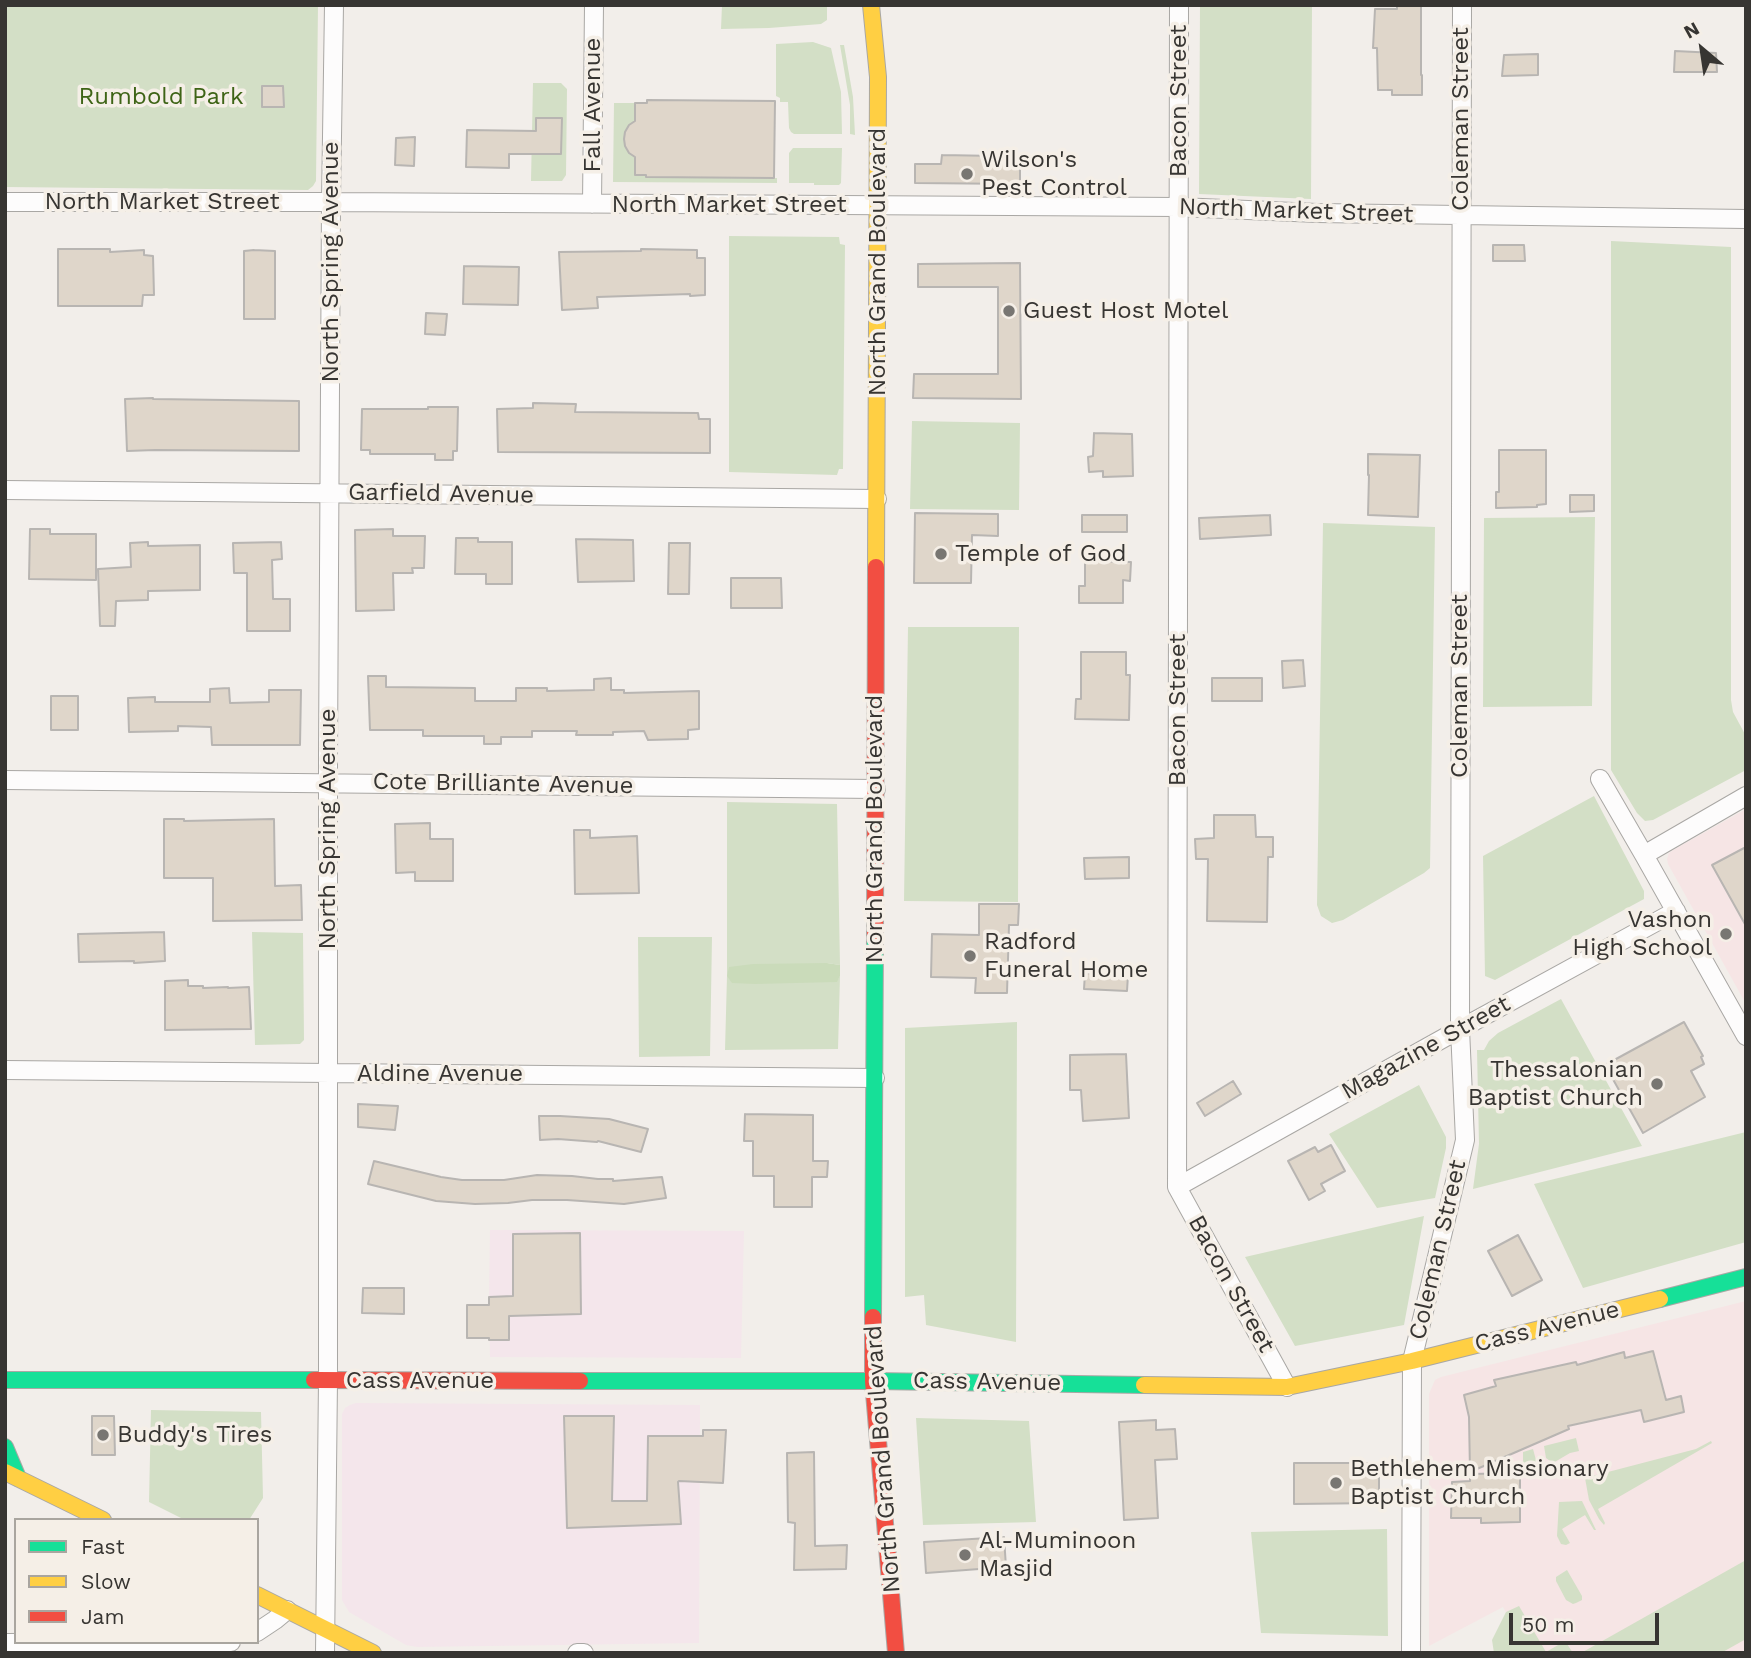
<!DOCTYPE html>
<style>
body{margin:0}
#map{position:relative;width:1751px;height:1658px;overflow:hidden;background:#f2eeea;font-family:"Work Sans",sans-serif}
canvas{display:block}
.frame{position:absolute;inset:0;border:7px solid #373532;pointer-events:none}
.legend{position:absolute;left:14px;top:1518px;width:245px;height:126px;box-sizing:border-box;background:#f5efe7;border:2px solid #a9a59f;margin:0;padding:9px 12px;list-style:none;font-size:21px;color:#373532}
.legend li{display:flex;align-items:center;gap:14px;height:35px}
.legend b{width:35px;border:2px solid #a9a59f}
.north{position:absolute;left:1667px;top:14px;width:70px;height:70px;-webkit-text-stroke:5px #f5efe7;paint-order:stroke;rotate:331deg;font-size:19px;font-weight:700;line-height:28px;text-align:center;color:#373532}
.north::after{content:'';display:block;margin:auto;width:24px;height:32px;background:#373532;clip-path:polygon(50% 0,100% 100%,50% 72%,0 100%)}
.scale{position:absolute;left:1509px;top:1613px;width:150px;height:32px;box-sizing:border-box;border:4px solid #373532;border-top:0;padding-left:9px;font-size:21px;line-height:24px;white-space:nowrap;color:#373532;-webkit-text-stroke:5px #f5efe7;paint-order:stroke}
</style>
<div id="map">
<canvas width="1751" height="1658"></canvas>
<div class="frame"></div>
<ul class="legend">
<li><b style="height:9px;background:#16e098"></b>Fast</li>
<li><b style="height:9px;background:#ffcf43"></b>Slow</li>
<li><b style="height:9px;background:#f24e42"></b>Jam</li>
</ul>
<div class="north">N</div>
<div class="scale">50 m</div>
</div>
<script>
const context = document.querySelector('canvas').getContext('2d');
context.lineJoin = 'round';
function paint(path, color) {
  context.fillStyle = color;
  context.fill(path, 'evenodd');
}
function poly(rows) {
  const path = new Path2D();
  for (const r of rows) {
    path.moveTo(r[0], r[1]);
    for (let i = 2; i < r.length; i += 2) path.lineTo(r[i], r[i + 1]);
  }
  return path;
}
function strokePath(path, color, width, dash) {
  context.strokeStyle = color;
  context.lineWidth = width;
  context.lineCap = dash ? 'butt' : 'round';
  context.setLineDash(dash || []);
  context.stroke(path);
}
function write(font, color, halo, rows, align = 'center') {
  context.font = font + ' "Work Sans",sans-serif';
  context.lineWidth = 7;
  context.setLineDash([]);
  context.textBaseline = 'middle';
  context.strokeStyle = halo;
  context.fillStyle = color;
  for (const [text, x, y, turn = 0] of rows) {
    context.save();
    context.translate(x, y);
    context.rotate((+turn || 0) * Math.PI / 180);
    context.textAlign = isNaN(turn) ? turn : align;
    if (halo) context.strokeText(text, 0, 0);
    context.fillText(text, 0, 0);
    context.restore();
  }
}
const industrial = poly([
 [490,1230,744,1231,741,1358,490,1357,489,1297],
 [356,1403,700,1405,699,1643,417,1647,406,1645,349,1612,342,1600,342,1414,345,1408,350,1405]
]);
const education = poly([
 [1746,809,1746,1004,1668,864,1667,859,1669,853,1673,850],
 [1746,1301,1746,1649,1739,1653,1527,1653,1503,1607,1429,1646,1429,1394,1435,1380,1441,1377]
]);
const green = poly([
 [5,5,318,5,316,181,313,186,308,190,5,187],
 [722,5,827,5,827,20,821,24,769,28,721,29],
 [1200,5,1312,5,1311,199,1199,194],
 [813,42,831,48,841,92,842,134,794,134,791,132,789,128,788,102,780,102,780,98,776,96,776,44],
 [840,45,844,45,853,97,855,135,850,134,850,105],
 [533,83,561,83,567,89,566,175,562,181,531,181],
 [614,103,635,103,635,121,625,132,624,139,625,146,629,152,635,157,635,175,646,175,647,177,774,178,777,178,777,183,613,182],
 [793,148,842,148,841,183,839,185,814,185,814,183,789,183,789,153],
 [729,236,839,237,840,244,845,245,843,469,839,469,837,475,729,472],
 [1611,241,1731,247,1731,700,1733,712,1746,736,1746,770,1653,820,1645,821,1637,813,1611,770],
 [912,421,1020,423,1019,510,910,509],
 [1595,517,1592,706,1483,707,1484,518],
 [1323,523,1435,527,1430,868,1424,873,1343,920,1332,923,1321,916,1317,905],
 [908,627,1019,627,1018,902,904,901],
 [1594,796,1644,891,1644,899,1495,980,1485,976,1483,856],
 [727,802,837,804,840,965,827,963,836,982,840,976,838,1049,725,1050,727,976],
 [252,932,303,933,304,1040,300,1044,255,1045],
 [638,937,712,937,710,1056,639,1057],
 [1561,999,1642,1146,1473,1189,1479,1144,1477,1050,1484,1050,1489,1041,1498,1033],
 [1017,1022,1016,1342,926,1325,924,1295,905,1297,905,1028],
 [1419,1085,1446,1137,1446,1148,1435,1198,1377,1208,1329,1134],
 [1746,1132,1746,1242,1583,1288,1534,1184],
 [1424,1216,1404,1325,1295,1346,1245,1257],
 [151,1410,261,1412,263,1498,249,1520,185,1520,149,1502],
 [916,1418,1029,1421,1036,1522,923,1525],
 [1576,1438,1579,1451,1570,1453,1553,1463,1546,1458,1544,1446],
 [1711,1441,1712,1443,1598,1509,1605,1523,1604,1525,1599,1519,1589,1500,1585,1478,1696,1449],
 [1533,1449,1537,1464,1545,1471,1542,1476,1527,1477,1527,1473,1523,1473,1523,1452],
 [1582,1501,1596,1530,1594,1530,1585,1515,1562,1529,1570,1543,1566,1545,1561,1544,1557,1536,1559,1502],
 [1387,1529,1388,1636,1261,1633,1251,1532],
 [1746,1560,1746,1639,1721,1653,1581,1653],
 [1567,1570,1582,1596,1582,1600,1576,1603,1573,1604,1566,1600,1556,1581,1556,1577],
 [1519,1606,1546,1652,1565,1641,1573,1653,1494,1653,1492,1640,1506,1612]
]);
const forest = poly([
 [827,963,840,965,840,976,837,982,755,984,732,983,727,976,729,967,753,964]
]);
const building = poly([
 [1421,5,1421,75,1422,75,1422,95,1392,95,1392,90,1378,90,1377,48,1373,48,1375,9,1397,9,1397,6,1421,5],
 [1675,51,1716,53,1717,72,1674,72,1675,51],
 [1538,54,1538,75,1502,76,1504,55,1538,54],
 [262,86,283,86,284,107,262,107,262,86],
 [647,100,775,101,774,178,646,177,646,175,635,175,635,157,629,153,625,146,624,139,625,132,629,125,635,121,635,103,647,103,647,100],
 [536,118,562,118,561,154,509,154,509,168,466,167,467,130,536,131,536,118],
 [415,137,414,166,395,165,396,138,415,137],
 [942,155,996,156,996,164,1020,164,1020,184,915,183,915,164,941,164,942,155],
 [1493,245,1524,245,1525,261,1493,261,1493,245],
 [58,249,110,249,110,252,144,250,144,255,153,256,154,295,143,295,142,306,58,306,58,249],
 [641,249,697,250,697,258,705,258,705,295,690,296,690,294,597,297,598,308,562,310,559,252,641,251,641,249],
 [254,250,275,251,275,319,244,319,244,251,254,250],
 [1020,263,1021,399,913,398,914,374,998,374,998,287,918,287,918,264,1020,263],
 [464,266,519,267,518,305,463,304,464,266],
 [426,313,447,314,445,335,425,334,426,313],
 [153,398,153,399,299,401,299,451,155,450,127,451,125,399,153,398],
 [533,403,576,404,575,412,698,413,699,419,710,419,710,453,498,452,497,409,533,408,533,403],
 [428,407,458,407,457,451,453,451,453,460,435,460,435,454,370,454,370,450,361,450,362,409,428,409,428,407],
 [1094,433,1132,434,1133,476,1103,477,1103,471,1089,472,1088,457,1093,456,1094,433],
 [1499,450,1546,450,1546,504,1537,505,1537,507,1496,508,1496,492,1499,492,1499,450],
 [1368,454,1420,455,1418,517,1368,515,1369,475,1368,475,1368,454],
 [1570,495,1594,495,1594,511,1570,512,1570,495],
 [915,513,998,514,998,536,972,535,971,583,914,583,915,513],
 [1082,515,1127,515,1127,532,1082,532,1082,515],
 [1270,515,1271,535,1200,539,1199,518,1270,515],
 [30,529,50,529,50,534,96,534,96,580,29,579,30,529],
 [393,529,393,536,425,536,424,568,412,568,413,573,393,573,394,610,356,611,355,530,393,529],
 [456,538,478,538,478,542,512,542,512,584,486,584,486,574,455,574,456,538],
 [576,539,633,540,634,581,578,582,576,539],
 [148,542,148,546,200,545,200,590,148,591,148,600,116,601,115,626,100,626,98,569,131,567,130,543,148,542],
 [281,542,282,559,272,560,273,599,290,599,290,631,247,631,247,573,234,573,233,543,281,542],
 [669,543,690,543,689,594,668,594,669,543],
 [1085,561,1131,562,1130,581,1123,580,1123,603,1079,603,1079,586,1085,586,1085,561],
 [731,578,781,578,782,608,731,608,731,578],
 [1081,652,1126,652,1126,675,1130,675,1129,720,1075,719,1076,699,1081,699,1081,652],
 [1303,660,1305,686,1283,688,1282,661,1303,660],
 [368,676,386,676,386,687,475,688,475,701,516,701,516,688,547,688,547,691,594,690,594,679,611,678,611,690,624,690,624,693,699,691,699,729,688,730,688,739,648,740,644,731,613,732,613,735,576,735,577,731,532,731,532,737,501,737,501,744,484,744,484,736,423,736,423,730,370,730,368,676],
 [1212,678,1262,678,1262,701,1212,701,1212,678],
 [229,688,230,703,269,702,269,690,301,690,300,745,212,745,211,727,178,726,178,731,129,732,128,698,155,697,155,702,210,702,210,689,229,688],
 [51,696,78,696,78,730,51,730,51,696],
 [1214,815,1255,815,1256,837,1273,837,1273,857,1268,857,1267,922,1207,921,1208,859,1196,859,1195,839,1214,838,1214,815],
 [164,819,184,819,184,821,274,819,275,886,301,885,302,920,213,921,213,878,164,878,164,819],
 [430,823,430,839,453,839,453,881,415,881,415,872,396,873,395,824,430,823],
 [574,830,590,830,590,838,637,836,639,893,575,894,574,830],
 [1746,847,1746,926,1712,865,1746,847],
 [1129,857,1129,878,1085,879,1084,858,1129,857],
 [979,904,1019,904,1018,925,1009,925,1007,993,975,993,976,978,931,977,932,934,979,935,979,904],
 [164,932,165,961,134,963,134,961,79,962,78,934,164,932],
 [1085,973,1128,975,1127,991,1084,989,1085,973],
 [188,980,188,986,203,986,203,988,228,987,228,988,249,987,251,1029,165,1030,165,981,188,980],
 [1684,1022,1703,1056,1701,1057,1704,1064,1691,1071,1705,1097,1643,1133,1605,1065,1684,1022],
 [1126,1054,1129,1118,1083,1121,1081,1090,1070,1090,1070,1055,1126,1054],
 [1233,1081,1241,1094,1205,1116,1197,1103,1233,1081],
 [358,1104,398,1106,395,1130,358,1127,358,1104],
 [745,1114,813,1115,813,1161,828,1161,827,1177,812,1177,812,1207,774,1207,774,1176,753,1176,753,1141,744,1141,745,1114],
 [539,1116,560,1116,609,1119,648,1129,641,1152,598,1141,597,1142,558,1139,540,1140,539,1116],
 [1331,1145,1345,1171,1321,1184,1325,1191,1309,1200,1288,1161,1315,1147,1318,1152,1331,1145],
 [374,1161,441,1177,462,1180,504,1180,537,1175,572,1176,598,1179,613,1179,613,1181,662,1177,666,1198,624,1204,567,1200,532,1200,508,1203,475,1204,436,1201,368,1184,374,1161],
 [580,1233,581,1314,509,1316,509,1340,489,1340,489,1338,467,1338,467,1305,489,1305,489,1297,513,1296,513,1234,580,1233],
 [1518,1235,1542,1280,1512,1296,1488,1251,1518,1235],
 [363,1288,404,1288,404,1314,362,1313,363,1288],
 [1653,1351,1666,1400,1681,1396,1684,1412,1644,1422,1641,1410,1568,1426,1569,1429,1470,1472,1469,1417,1464,1395,1496,1386,1494,1380,1576,1362,1577,1365,1624,1352,1625,1358,1653,1351],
 [92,1416,114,1416,115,1455,92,1455,92,1416],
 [564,1416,614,1416,612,1501,647,1501,648,1436,703,1436,703,1430,726,1430,723,1483,679,1481,678,1482,681,1524,567,1528,564,1416],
 [1156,1420,1156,1430,1175,1429,1177,1459,1155,1460,1158,1518,1124,1520,1119,1422,1156,1420],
 [814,1452,815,1546,847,1545,846,1569,794,1570,795,1523,788,1522,787,1453,814,1452],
 [1294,1463,1379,1463,1379,1503,1294,1504,1294,1463],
 [1520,1473,1520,1522,1481,1523,1481,1518,1451,1518,1452,1482,1470,1481,1470,1474,1520,1473],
 [1004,1537,1006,1567,926,1573,924,1542,1004,1537]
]);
const street = poly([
 [1179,5,1177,1187,1287,1387],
 [5,202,331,202,1179,207,1317,213,1746,219],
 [592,204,594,5],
 [5,490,877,499],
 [1600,779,1644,855,1746,1036],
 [5,780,876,789],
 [1644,855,1746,796],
 [5,1070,875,1078],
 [1177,1187,1460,1029,1676,911],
 [257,1632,275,1620,287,1610],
 [5,1643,231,1642],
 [325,1653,328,1380,328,755,331,202,334,5],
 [577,1653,584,1653],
 [1411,1653,1412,1361,1465,1140,1460,1029,1462,5]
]);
const fast = poly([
 [1660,1299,1746,1277],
 [873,1317,875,937],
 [5,1380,314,1380],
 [580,1381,873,1381,1144,1385],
 [5,1447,18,1478]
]);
const slow = poly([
 [871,5,878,77,876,567],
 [1144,1385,1287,1387,1412,1361,1660,1299],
 [5,1472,103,1520],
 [257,1595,373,1653]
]);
const jam = poly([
 [875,937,876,567],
 [873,1317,873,1381,896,1653],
 [314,1380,580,1381]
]);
const markers = [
 [967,174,7,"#787672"],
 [1009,311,7,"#787672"],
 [941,554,7,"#787672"],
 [1726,934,7,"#787672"],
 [970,956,7,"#787672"],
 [1657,1084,7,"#787672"],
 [103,1435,7,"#787672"],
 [1336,1483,7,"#787672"],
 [965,1555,7,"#787672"]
];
const parkNames = [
 ["Rumbold Park",161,97]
];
const streetNames = [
 ["Bacon Street",1179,101,-90],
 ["Fall Avenue",593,105,-90],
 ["Coleman Street",1461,119,-90],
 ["North Market Street",162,202],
 ["North Market Street",729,205],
 ["North Market Street",1296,211,2],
 ["North Spring Avenue",331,262,-90],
 ["North Grand Boulevard",878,262,-90],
 ["Garfield Avenue",441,494,1],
 ["Coleman Street",1460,686,-90],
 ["Bacon Street",1178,710,-90],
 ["Cote Brilliante Avenue",503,784,1],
 ["North Spring Avenue",328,829,-90],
 ["North Grand Boulevard",875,829,-90],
 ["Magazine Street",1426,1048,-29],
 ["Aldine Avenue",440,1074],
 ["Coleman Street",1438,1250,-77],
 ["Bacon Street",1231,1284,61],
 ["Cass Avenue",1547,1327,-14],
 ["Cass Avenue",420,1381],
 ["Cass Avenue",987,1382,1],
 ["North Grand Boulevard",883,1459,-94]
];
const poiNames = [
 ["Wilson's",981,160],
 ["Pest Control",981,188],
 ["Guest Host Motel",1023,311],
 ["Temple of God",955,554],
 ["Vashon",1712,920,"right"],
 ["High School",1712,948,"right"],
 ["Radford",984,942],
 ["Funeral Home",984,970],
 ["Thessalonian",1643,1070,"right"],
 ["Baptist Church",1643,1098,"right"],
 ["Buddy's Tires",117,1435],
 ["Bethlehem Missionary",1350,1469],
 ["Baptist Church",1350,1497],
 ["Al-Muminoon",979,1541],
 ["Masjid",979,1569]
];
paint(industrial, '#f4e6eb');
paint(education, '#f6e5e5');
paint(green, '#d3dfc6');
paint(forest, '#cadbba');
paint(building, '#dfd6ca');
strokePath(building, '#b8b5b2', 2);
strokePath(street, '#a9a7a4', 20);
strokePath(fast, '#a9a7a4', 18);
strokePath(slow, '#a9a7a4', 18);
strokePath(jam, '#a9a7a4', 18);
strokePath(street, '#fdfcfc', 18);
strokePath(fast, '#16e098', 16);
strokePath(slow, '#ffcf43', 16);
strokePath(jam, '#f24e42', 16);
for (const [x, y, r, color] of markers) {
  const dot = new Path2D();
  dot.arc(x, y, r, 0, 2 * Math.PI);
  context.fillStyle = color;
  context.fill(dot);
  strokePath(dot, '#f5efe7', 2.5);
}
write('24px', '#3e6416', '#f5efe7', parkNames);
write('24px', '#373532', '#f5efe7', streetNames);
write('24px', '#373532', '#f5efe7', poiNames, 'left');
</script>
